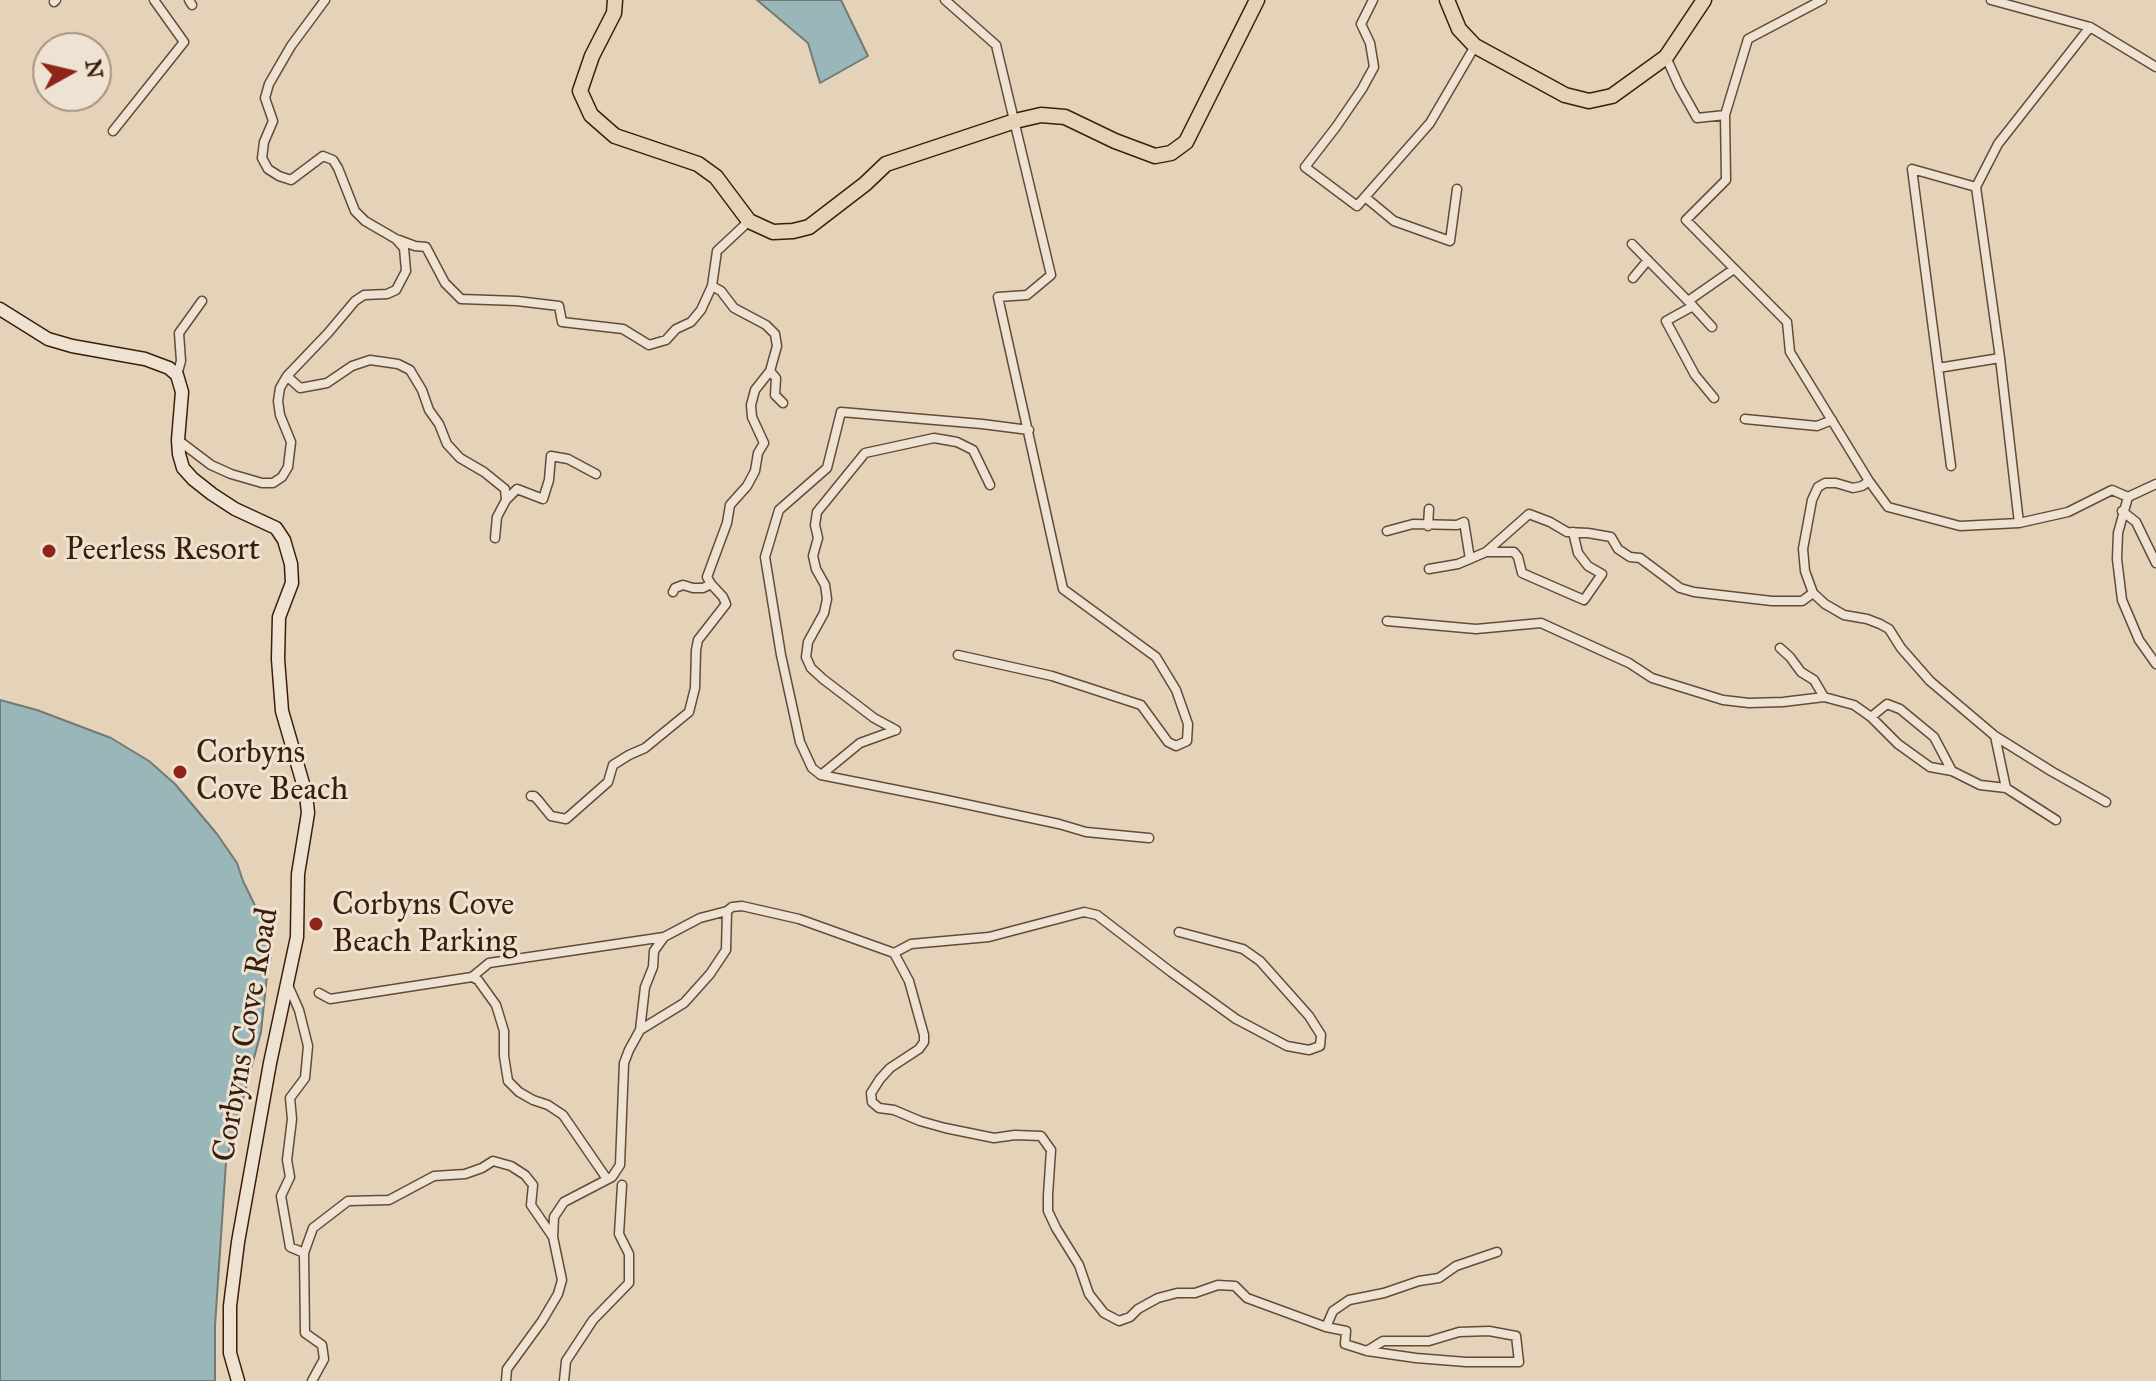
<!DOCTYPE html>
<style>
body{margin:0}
#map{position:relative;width:2156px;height:1381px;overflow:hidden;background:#e5d3b9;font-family:"IM FELL Great Primer",serif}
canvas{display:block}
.north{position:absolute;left:32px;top:32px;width:80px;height:80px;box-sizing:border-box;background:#eee2d2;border:2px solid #a69482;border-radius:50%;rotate:82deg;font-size:22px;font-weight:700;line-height:32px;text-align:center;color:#391e0a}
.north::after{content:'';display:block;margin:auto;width:28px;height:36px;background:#8f2418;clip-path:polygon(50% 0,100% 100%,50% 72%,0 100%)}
</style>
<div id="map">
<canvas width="2156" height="1381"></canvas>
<div class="north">N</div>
</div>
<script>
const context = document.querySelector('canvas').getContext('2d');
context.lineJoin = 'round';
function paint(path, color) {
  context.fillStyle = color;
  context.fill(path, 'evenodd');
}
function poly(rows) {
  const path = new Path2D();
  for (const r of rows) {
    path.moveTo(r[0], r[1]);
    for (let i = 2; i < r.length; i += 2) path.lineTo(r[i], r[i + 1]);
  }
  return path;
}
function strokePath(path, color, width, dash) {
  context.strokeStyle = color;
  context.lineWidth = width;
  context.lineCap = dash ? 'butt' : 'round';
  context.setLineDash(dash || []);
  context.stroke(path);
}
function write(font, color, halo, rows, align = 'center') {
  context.font = font + ' "IM FELL Great Primer",serif';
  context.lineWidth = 6;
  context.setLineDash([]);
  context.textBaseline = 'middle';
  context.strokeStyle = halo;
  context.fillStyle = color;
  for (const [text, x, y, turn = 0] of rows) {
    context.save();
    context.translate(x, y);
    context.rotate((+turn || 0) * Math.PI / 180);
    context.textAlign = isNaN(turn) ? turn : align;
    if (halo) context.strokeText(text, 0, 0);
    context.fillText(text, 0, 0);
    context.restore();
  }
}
const water = poly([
 [757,0,841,0,868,56,820,83,808,43,757,0],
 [0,700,37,710,111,738,149,761,175,784,217,834,237,863,243,881,262,920,270,944,271,957,267,976,261,1032,226,1162,215,1326,215,1381,0,1381,0,700]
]);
const minor = poly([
 [189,0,192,5],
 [945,0,996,45,1051,275,1027,295,998,297,1063,589,1156,657,1176,690,1188,724,1187,741,1176,746,1168,742,1141,705,1052,676,958,655],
 [1373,0,1361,24,1370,43,1374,67,1362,89,1336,127,1305,167,1357,206,1430,123,1475,46],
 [1822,0,1748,39,1725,115,1726,180,1686,220,1787,322,1790,352,1869,481,1888,507,1960,526,2019,523,2068,512,2112,490,2128,497],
 [1991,0,2090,27,2156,67],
 [54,2,56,0],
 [1666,57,1679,86,1697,118,1725,115],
 [113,131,184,42,154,0],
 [1365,197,1394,221,1450,241,1457,189],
 [399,240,415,246,426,247,445,283,461,299,517,301,559,306,562,322,623,329,649,345,666,340,676,329,691,322,701,310,712,286,717,251,749,221],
 [1632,244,1688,301,1734,269],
 [1633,278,1648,260],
 [712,286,721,291,734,308,766,325,775,334,777,346,770,371,776,378,775,395,783,403],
 [1691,304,1712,327],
 [1693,306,1666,321,1695,375,1714,398],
 [1938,368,2000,358],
 [177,375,181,361,179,333,202,301],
 [287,376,300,388,327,383,352,366,370,360,398,364,410,370,422,390,429,410,439,424,447,444,460,458,484,472,505,489,506,500,497,517,495,538],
 [1745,419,1817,426,1832,420],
 [1029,430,982,424,841,412,827,468,779,510,765,557,781,655,800,742,812,768,821,775,937,798,1059,824,1086,832,1149,838],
 [178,440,211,465,231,474,262,483,273,483,282,477,288,467,291,442,280,415,278,401,280,388,287,376,328,333,355,301,364,295,387,294,396,290,406,271,404,248,396,239,365,221,355,211,338,168,333,160,323,156,291,180,279,176,268,169,262,158,264,142,273,121,265,98,269,84,291,46,325,0],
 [1951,466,1912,169,1976,187],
 [1869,481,1862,486,1853,488,1836,483,1825,483,1818,487,1812,500,1803,549,1805,571,1813,593,1825,604,1844,615,1867,619,1880,624,1889,629,1901,648,1930,681,1995,736,2051,771,2106,802],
 [2156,484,2128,497,2118,533,2117,559,2122,600,2139,640,2156,664],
 [506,500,517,489,543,499,549,480,551,456,568,459,596,474],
 [2122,511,2136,522,2156,563],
 [2019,523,2000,358,1976,187,1998,144,2090,27],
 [1428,526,1429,509],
 [1387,531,1413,524,1457,525,1464,522,1470,559],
 [1487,552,1514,552,1518,557,1522,573,1584,600,1602,574,1588,566,1578,553,1573,532],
 [1429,569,1458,564,1486,552,1529,514,1550,522,1567,532,1588,533,1611,537,1618,549,1630,557,1640,558,1680,588,1694,592,1772,601,1802,601,1813,593],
 [673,592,675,588,683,585,693,588,703,588,711,584],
 [1387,621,1476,629,1541,623,1629,663,1652,678,1723,700,1749,703,1783,702,1824,697,1854,705,1871,717,1898,744,1930,767,1952,771,1980,785,2006,788,1995,736],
 [1780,648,1790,657,1801,672,1814,680,1824,697],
 [1871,717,1887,704,1900,709,1934,737,1952,771],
 [896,730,874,718,823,679,811,668,806,657,808,642,824,613,827,599,825,585,816,569,813,556,818,538,815,525,817,512,865,453,934,438,957,442,973,450,990,485],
 [821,775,860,743,896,730],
 [2006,788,2056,820],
 [531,796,534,796,538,800,551,816,566,819,608,782,613,765,629,755,645,748,689,712,695,688,696,650,698,640,726,604,723,597,711,584,707,577,727,523,730,505,747,486,755,471,758,453,764,443,752,417,751,405,755,390,770,371],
 [894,953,911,944,989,937,1084,912,1097,915,1171,972,1236,1019,1287,1046,1309,1050,1320,1046,1321,1035,1309,1016,1260,961,1243,949,1179,932],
 [472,977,489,963,664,937],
 [287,983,299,1010,308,1046,305,1078,290,1098,292,1119,287,1160,290,1177,281,1196,290,1247,304,1253,305,1333,322,1345,324,1359,312,1381],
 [319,993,330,999,472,977,478,980,496,1005,504,1031,504,1056,508,1081,519,1092,533,1100,548,1105,563,1115,607,1179],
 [640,1030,645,987,653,967,654,951,664,937,700,918,727,911],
 [304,1253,313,1228,348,1201,389,1200,434,1176,465,1174,482,1168,493,1161,511,1166,525,1175,533,1185,531,1205,553,1237],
 [1326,1327,1333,1311,1349,1300,1384,1293,1419,1281,1439,1278,1456,1266,1497,1252],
 [506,1381,507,1369,542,1321,558,1294,562,1280,553,1237,554,1217,564,1202,612,1177,620,1165,624,1063,629,1050,640,1030,684,1003,710,974,726,950,727,911,732,907,742,906,799,919,894,953,909,981,924,1035,924,1042,919,1049,890,1068,880,1079,871,1093,872,1102,879,1108,894,1110,920,1121,945,1128,994,1138,1015,1135,1041,1136,1051,1150,1048,1195,1048,1211,1056,1228,1079,1265,1089,1294,1104,1313,1119,1321,1130,1317,1138,1309,1158,1298,1177,1293,1195,1293,1218,1285,1235,1286,1247,1298,1326,1327,1346,1331,1345,1344,1367,1351,1416,1358,1466,1362,1519,1362,1516,1336,1489,1331,1459,1332,1429,1341,1383,1341,1367,1351],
 [564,1381,566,1361,593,1320,629,1283,629,1254,619,1234,622,1185]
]);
const secondary = poly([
 [0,309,48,339,72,346,145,359,169,368,177,375,182,392,178,440,179,454,183,468,193,479,212,494,235,509,276,528,284,540,291,564,292,583,279,617,278,659,282,711,306,794,308,813,298,874,297,937,270,1063,238,1242,230,1306,230,1353,238,1381]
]);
const primary = poly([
 [615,0,614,13,592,56,580,91,591,115,615,136,698,164,716,177,749,221,773,232,793,231,809,227,865,184,886,164,1015,121,1041,115,1065,117,1115,141,1155,156,1171,153,1186,142,1257,0],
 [1447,0,1459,29,1475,46,1565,95,1589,101,1612,96,1666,57,1704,0]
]);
const markers = [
 [49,551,8,"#8f2418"],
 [180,772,8,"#8f2418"],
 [316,924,8,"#8f2418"]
];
const poiNames = [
 ["Peerless Resort",65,551],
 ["Corbyns",196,754],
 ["Cove Beach",196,791],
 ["Corbyns Cove",332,906],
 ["Beach Parking",332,943]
];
const streetNames = [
 ["Corbyns Cove Road",247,1035,-80]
];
paint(water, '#99b6b9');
strokePath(water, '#737973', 2);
strokePath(minor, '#644b36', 11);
strokePath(secondary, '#391e0a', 15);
strokePath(primary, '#391e0a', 17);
strokePath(minor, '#eee2d2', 8);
strokePath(secondary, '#eee2d2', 12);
strokePath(primary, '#e5d3b9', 14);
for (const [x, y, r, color] of markers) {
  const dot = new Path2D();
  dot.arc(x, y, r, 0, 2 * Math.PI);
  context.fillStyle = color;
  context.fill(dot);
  strokePath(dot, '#eee2d2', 3);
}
write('32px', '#391e0a', '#eee2d2', poiNames, 'left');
write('32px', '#391e0a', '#eee2d2', streetNames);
</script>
